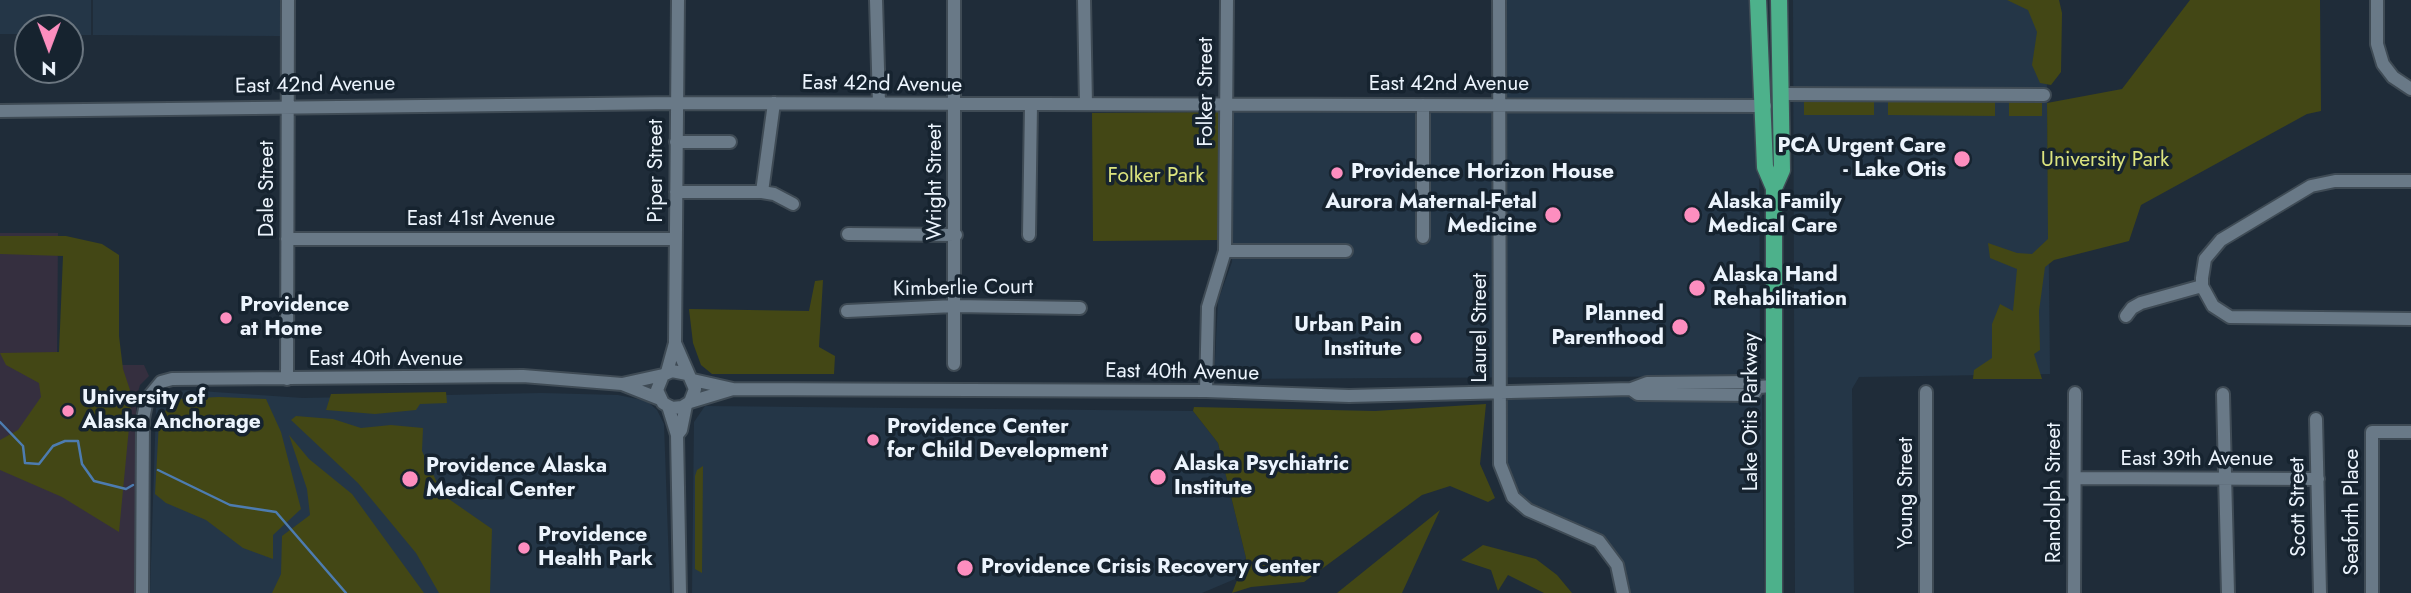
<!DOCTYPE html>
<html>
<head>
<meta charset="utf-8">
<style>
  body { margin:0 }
  #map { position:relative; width:2411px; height:593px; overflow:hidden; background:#1f2c39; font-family:Jost,sans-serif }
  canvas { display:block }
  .north { position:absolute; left:14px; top:14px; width:70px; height:70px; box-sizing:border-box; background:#16232f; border:2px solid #6c7781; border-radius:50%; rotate:180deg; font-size:19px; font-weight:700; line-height:28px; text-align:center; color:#ecf4fd }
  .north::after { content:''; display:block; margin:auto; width:24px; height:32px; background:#fd8ebf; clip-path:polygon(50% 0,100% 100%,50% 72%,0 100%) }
</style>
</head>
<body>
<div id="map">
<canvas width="2411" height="593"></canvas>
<div class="north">N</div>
</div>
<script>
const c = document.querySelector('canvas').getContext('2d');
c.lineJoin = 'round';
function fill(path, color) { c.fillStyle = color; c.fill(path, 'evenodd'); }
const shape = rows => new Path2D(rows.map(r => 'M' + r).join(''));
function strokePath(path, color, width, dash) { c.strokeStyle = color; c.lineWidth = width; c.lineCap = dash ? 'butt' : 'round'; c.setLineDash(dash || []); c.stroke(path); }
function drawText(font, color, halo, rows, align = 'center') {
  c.font = font + ' Jost,sans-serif'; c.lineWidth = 7; c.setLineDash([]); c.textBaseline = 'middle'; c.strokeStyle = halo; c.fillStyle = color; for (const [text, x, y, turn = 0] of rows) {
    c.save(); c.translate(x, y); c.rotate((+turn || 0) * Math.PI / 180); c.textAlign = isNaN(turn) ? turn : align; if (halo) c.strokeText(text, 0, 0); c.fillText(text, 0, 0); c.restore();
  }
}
fill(shape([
  [0,0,91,0,91,35,70,35,70,28,28,28,28,34,0,34],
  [93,0,280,0,281,36,93,35],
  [1504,0,1752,0,1757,100,1504,100],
  [1793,0,2046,0,2050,374,1859,377,1852,389,1854,593,1795,593],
  [1759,110,1760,376,1214,379,1218,301,1232,262,1233,112],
  [185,390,303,398,542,393,618,395,647,401,657,410,664,424,670,593,150,593,156,408,167,394],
  [1762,394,1764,593,1626,593,1609,548,1532,506,1513,484,1505,451,1507,397],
  [705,406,1193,411,1218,443,1246,558,1235,579,1202,593,692,593,694,422]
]), '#243647');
fill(shape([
  [0,233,58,233,57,365,144,365,149,376,140,385,136,399,136,593,0,593]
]), '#352f3f');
fill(shape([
  [2007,0,2059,0,2062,13,2061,72,2051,85,2040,83,2032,65,2037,32,2028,10],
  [2190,0,2320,0,2321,111,2307,114,2141,205,2129,241,2054,260,2045,267,2039,311,2040,350,2034,354,2042,379,1973,379,1974,370,1992,358,1992,324,2000,304,2013,311,2017,269,1990,258,1988,243,2017,253,2032,254,2048,239,2047,103,2122,89],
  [1888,100,1995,102,1995,116,1888,115],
  [2009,101,2042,101,2042,116,2009,116],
  [1804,102,1874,102,1874,115,1804,115],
  [1219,112,1221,240,1093,241,1092,113],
  [0,236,66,236,102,244,119,255,119,336,123,369,132,396,119,532,62,497,0,470,0,440,18,430,41,397,39,383,6,365,0,353,59,352,63,256,0,254],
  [823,280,819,347,835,356,834,374,712,374,701,365,693,343,689,309,809,311,815,281],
  [446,392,447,403,420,404,416,410,375,414,326,410,331,394],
  [219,397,266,399,281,432,301,509,273,535,273,559,243,548,206,520,166,503,155,494,159,422,167,408,175,399],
  [1486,404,1480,464,1495,498,1488,502,1450,486,1422,495,1304,582,1251,587,1232,593,1246,558,1218,443,1193,411,1194,407,1375,411],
  [296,416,333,419,361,428,391,425,423,428,422,451,443,495,492,529,490,593,439,593,416,553,358,483,291,420],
  [289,435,309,459,352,494,424,593,272,593,281,574,282,536,310,515,307,489],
  [703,466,702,573,695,569,695,476,697,470],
  [1440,510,1402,593,1337,593],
  [1483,545,1536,559,1557,575,1572,593,1544,593,1508,575,1498,591,1491,570,1461,560]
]), '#434715');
strokePath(shape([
  [0,422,23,446,25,463,39,464,53,446,65,441,78,441,82,464,94,481,126,489,133,485],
  [158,470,230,505,276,512,346,593]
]), '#4d7cb0', 2.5);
const minor = shape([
  [678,0,675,343,695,389,690,402,682,407,672,408,663,403,657,390,663,375,672,371,687,374],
  [876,0,879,103],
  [954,0,954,364],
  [1084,0,1086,104],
  [1499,0,1500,464,1513,497,1528,510,1599,541,1617,565,1623,593],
  [2377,0,2377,44,2383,64,2393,77,2411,89],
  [1781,94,2044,95],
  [0,111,677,103,1765,106],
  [676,142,730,142],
  [2411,181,2335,181,2311,186,2221,240,2205,259,2202,278,2202,286,2213,306,2230,317,2411,319],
  [676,192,762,192,774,194,793,204],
  [762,192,774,103],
  [848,234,956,235],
  [1029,235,1031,105],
  [1423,237,1423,105],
  [287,239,675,239],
  [1225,251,1346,251],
  [847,311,954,306,1080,308],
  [2126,316,2132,308,2141,303,2202,286],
  [667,372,675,343],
  [287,379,288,0],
  [693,380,733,389,1206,391,1349,396,1631,389,1647,383,1752,382,1758,387,1773,386],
  [622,384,663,375],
  [1631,389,1638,394,1753,395,1758,387],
  [1206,391,1208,307,1225,251,1227,0],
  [2223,394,2228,593],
  [690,402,733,389],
  [668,406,677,435,680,593],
  [2316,419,2320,593],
  [677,435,681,430,686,405],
  [2075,478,2318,479],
  [142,593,143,419,147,399,161,382,172,379,523,376,622,384,660,399],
  [1926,593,1926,392],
  [2074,593,2075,393],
  [2372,593,2372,432,2411,432]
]);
const major = shape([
  [1758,0,1765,167,1774,188],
  [1774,593,1774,188,1782,170,1779,0]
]);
strokePath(minor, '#3f4b55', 16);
strokePath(major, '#3f4b55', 19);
strokePath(minor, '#697987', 12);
strokePath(major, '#4db18b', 16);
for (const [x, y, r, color] of [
  [1962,159,9,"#fd8ebf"],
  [1337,173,7,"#fd8ebf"],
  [1553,215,9,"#fd8ebf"],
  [1692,215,9,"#fd8ebf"],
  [1697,288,9,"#fd8ebf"],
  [226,318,7,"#fd8ebf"],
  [1680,327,9,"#fd8ebf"],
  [1416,338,7,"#fd8ebf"],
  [68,411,7,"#fd8ebf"],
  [873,440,7,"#fd8ebf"],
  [1158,477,9,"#fd8ebf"],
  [410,479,9,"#fd8ebf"],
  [524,548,7,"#fd8ebf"],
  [965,568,9,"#fd8ebf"]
]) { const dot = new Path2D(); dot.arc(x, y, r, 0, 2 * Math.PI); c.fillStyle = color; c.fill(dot); strokePath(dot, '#16232f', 2.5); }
drawText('21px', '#ecf4fd', '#16232f', [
  ["East 42nd Avenue",882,85,1],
  ["East 42nd Avenue",1449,85],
  ["East 42nd Avenue",315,86,-1],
  ["Folker Street",1207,92,-90],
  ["Piper Street",657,171,-90],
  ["Wright Street",936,182,-90],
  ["Dale Street",268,189,-90],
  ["East 41st Avenue",481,220],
  ["Kimberlie Court",963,289,-1],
  ["Laurel Street",1481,328,-90],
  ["East 40th Avenue",386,360],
  ["East 40th Avenue",1182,373,1],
  ["Lake Otis Parkway",1752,412,-90],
  ["East 39th Avenue",2197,460],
  ["Young Street",1907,493,-90],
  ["Randolph Street",2055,493,-90],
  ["Scott Street",2299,507,-91],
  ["Seaforth Place",2353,512,-90]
]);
drawText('bold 21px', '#ecf4fd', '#16232f', [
  ["PCA Urgent Care",1946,147,"right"],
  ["- Lake Otis",1946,171,"right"],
  ["Providence Horizon House",1351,173],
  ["Aurora Maternal-Fetal",1537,203,"right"],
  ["Medicine",1537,227,"right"],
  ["Alaska Family",1708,203],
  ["Medical Care",1708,227],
  ["Alaska Hand",1713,276],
  ["Rehabilitation",1713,300],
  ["Providence",240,306],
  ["at Home",240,330],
  ["Planned",1664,315,"right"],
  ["Parenthood",1664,339,"right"],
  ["Urban Pain",1402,326,"right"],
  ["Institute",1402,350,"right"],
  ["University of",82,399],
  ["Alaska Anchorage",82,423],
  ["Providence Center",887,428],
  ["for Child Development",887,452],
  ["Alaska Psychiatric",1174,465],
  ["Institute",1174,489],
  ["Providence Alaska",426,467],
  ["Medical Center",426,491],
  ["Providence",538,536],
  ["Health Park",538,560],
  ["Providence Crisis Recovery Center",981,568]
], 'left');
drawText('21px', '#dce47e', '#16232f', [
  ["University Park",2105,161],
  ["Folker Park",1156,177]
]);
</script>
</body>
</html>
